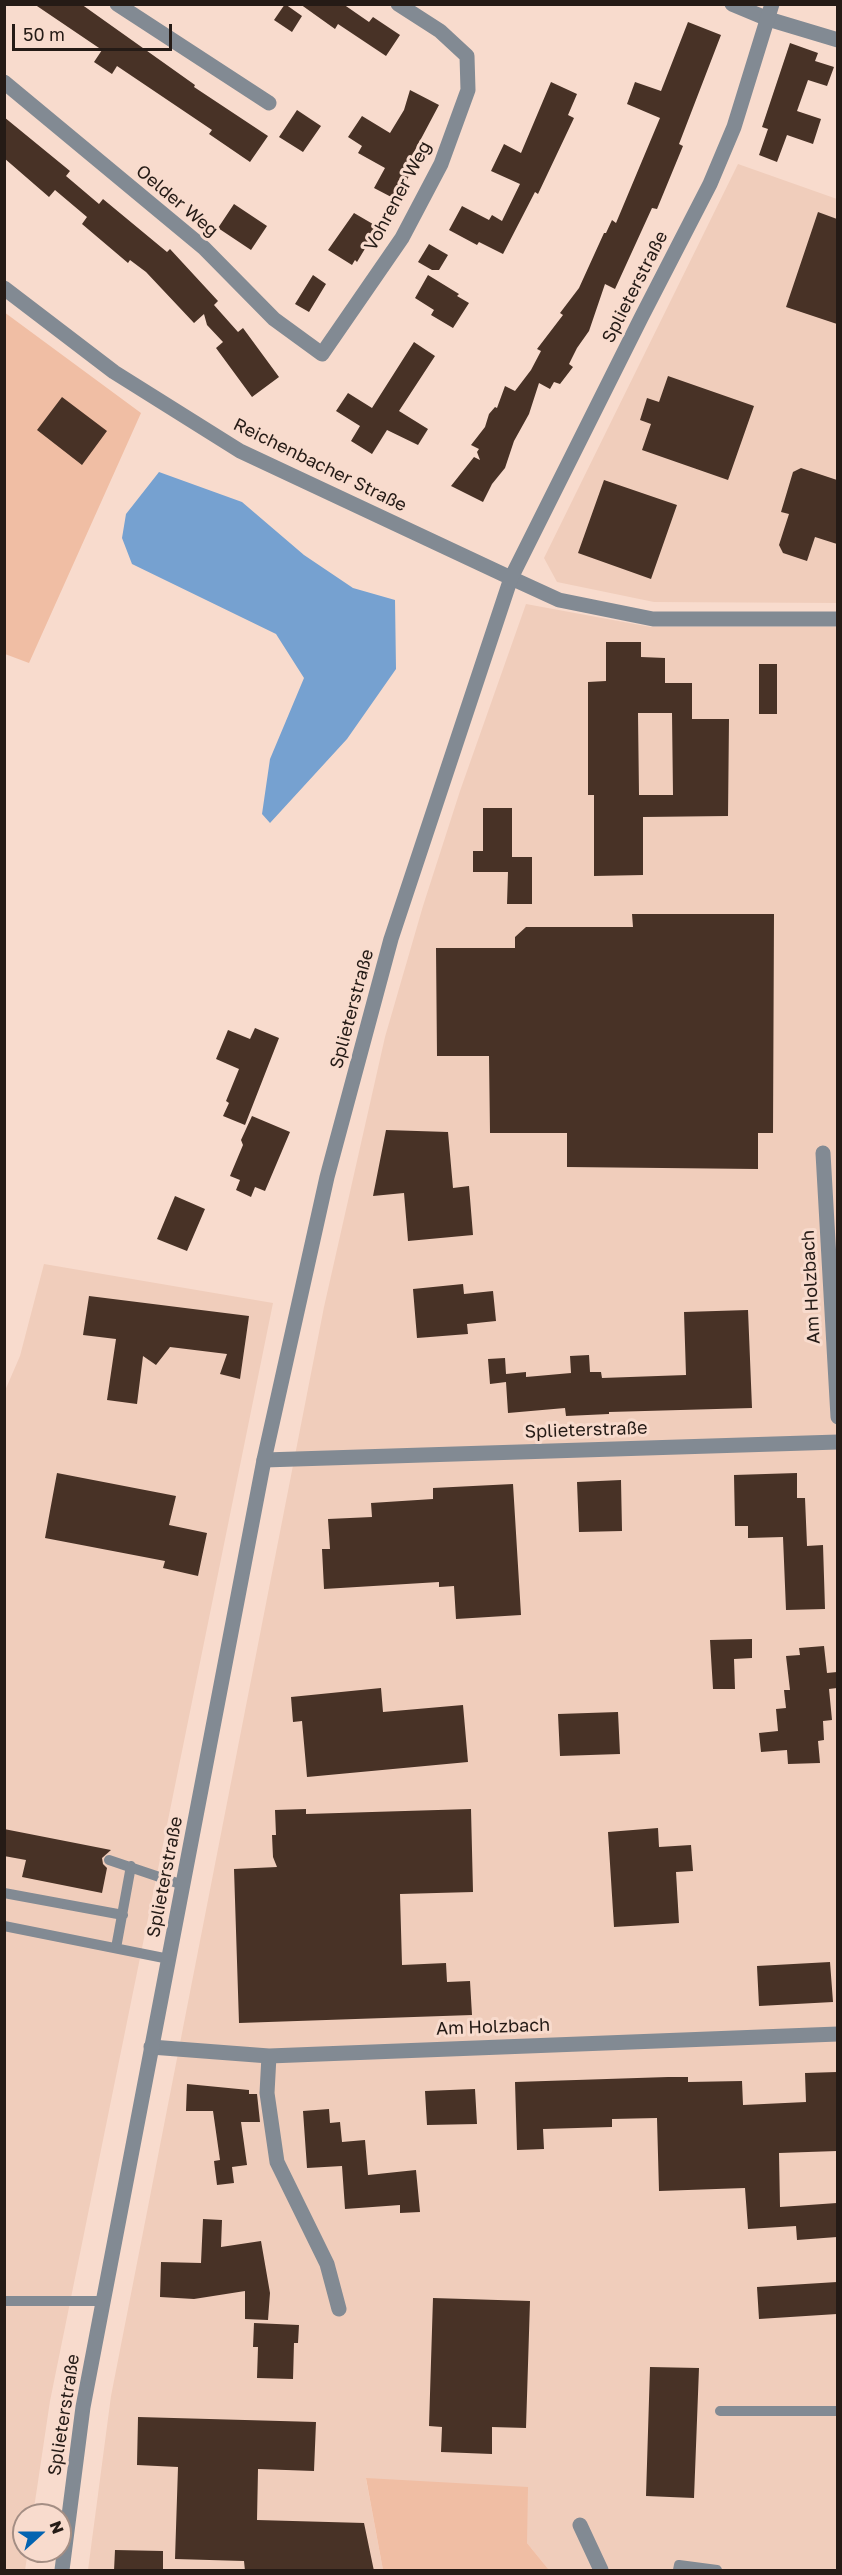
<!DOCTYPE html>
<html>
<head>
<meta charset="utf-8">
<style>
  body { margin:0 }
  #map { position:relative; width:842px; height:2575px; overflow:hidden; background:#f8dbcd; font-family:"Golos Text",sans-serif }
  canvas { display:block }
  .frame { position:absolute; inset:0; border:6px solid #251b16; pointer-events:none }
  .north { position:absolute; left:12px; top:2503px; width:60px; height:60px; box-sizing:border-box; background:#f8dbcd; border:2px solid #a48e84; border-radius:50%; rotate:69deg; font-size:16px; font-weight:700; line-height:24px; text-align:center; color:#251b16 }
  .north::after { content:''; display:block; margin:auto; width:21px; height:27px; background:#0464b1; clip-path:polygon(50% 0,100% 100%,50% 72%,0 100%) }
  .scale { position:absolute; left:12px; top:24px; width:160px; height:27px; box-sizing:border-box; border:3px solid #251b16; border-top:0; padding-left:8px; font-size:18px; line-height:21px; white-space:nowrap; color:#251b16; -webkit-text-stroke:4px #f8dbcd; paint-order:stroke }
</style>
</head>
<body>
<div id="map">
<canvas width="842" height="2575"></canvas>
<div class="frame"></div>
<div class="north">N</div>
<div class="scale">50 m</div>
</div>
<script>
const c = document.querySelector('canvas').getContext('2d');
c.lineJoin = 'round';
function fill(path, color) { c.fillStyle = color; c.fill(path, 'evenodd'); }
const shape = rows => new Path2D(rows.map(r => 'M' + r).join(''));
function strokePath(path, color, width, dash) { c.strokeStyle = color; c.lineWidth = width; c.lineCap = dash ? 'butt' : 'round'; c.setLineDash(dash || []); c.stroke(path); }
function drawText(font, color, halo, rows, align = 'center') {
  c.font = font + ' "Golos Text",sans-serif'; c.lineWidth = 6; c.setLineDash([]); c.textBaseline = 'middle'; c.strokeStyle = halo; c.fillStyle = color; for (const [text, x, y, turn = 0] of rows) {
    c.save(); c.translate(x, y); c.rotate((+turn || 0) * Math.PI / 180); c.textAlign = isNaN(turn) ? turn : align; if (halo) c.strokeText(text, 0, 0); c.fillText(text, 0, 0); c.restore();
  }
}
fill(shape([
  [738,164,837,199,837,603,654,602,557,582,544,558],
  [526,604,651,627,837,627,837,2570,549,2570,527,2543,366,2479,383,2570,88,2570,111,2396,324,1307,385,1037,423,906,460,791],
  [44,1264,273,1303,50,2401,33,2515,24,2515,24,2551,28,2551,25,2570,5,2570,4,1393,20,1356]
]), '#f0cdbb');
fill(shape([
  [4,312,141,413,29,663,5,654],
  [366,2478,528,2487,527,2543,549,2570,383,2570]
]), '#f0bea4');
fill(shape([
  [159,472,242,502,304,555,353,588,395,600,396,669,347,739,270,823,262,814,270,759,304,678,276,634,132,564,122,538,126,514]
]), '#76a1d0');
fill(shape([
  [34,4,81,4,195,85,194,87,268,136,250,162,209,134,212,130,117,66,112,74,94,62,102,50],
  [285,4,302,16,292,32,274,20],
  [300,4,343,4,369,22,373,17,400,35,386,56,338,24,335,29],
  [688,22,721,35,679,144,683,146,657,209,652,208,615,289,605,284,589,331,577,348,569,364,573,367,560,384,554,382,550,389,539,383,529,414,514,441,505,468,492,484,483,502,451,486,474,457,480,460,477,452,479,449,471,445,485,427,489,414,495,407,497,408,505,386,515,391,531,370,541,351,537,349,563,315,560,313,579,288,604,233,606,233,612,220,616,223,660,118,627,104,635,82,661,91],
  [790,43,818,53,815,61,834,67,827,86,808,80,797,111,821,119,813,144,787,135,777,162,759,155,768,129,762,127],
  [551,82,577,94,568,115,574,118,538,194,535,192,503,254,479,242,477,245,449,230,462,206,489,220,492,215,502,221,520,184,491,171,504,144,521,153],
  [410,90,439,105,406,167,412,170,397,200,374,188,385,168,358,153,362,146,348,137,362,116,390,133,404,110],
  [297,110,321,126,303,152,279,137],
  [4,117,70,171,66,176,99,204,103,199,167,252,170,249,218,301,214,305,238,332,243,328,279,377,252,397,216,348,223,342,207,325,204,314,194,323,146,272,130,260,128,263,82,224,87,217,55,190,49,197,4,158],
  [234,204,267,226,251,250,218,228],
  [818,212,837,219,837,324,786,307],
  [354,213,378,227,357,262,355,260,352,265,328,250],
  [429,244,448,255,439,270,432,270,418,262],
  [313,275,326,284,309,312,295,304],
  [428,275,459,294,457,296,469,303,453,328,431,315,434,310,415,298],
  [414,342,435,356,399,411,428,429,418,445,387,430,372,454,351,441,360,426,336,411,348,393,372,408],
  [668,376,754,406,728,480,642,450,651,424,640,420,647,398,659,402],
  [62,397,107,431,82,465,37,430],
  [801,468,837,480,837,544,815,537,807,561,783,553,779,545,789,514,781,512,793,472],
  [604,480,677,505,651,579,578,553],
  [606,642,641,642,641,657,665,658,665,683,692,683,692,719,729,719,728,816,643,817,643,875,594,876,594,795,588,795,588,682,606,681],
  [638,713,672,713,673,795,639,795],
  [759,664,777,664,777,714,759,714],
  [483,808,512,808,512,857,532,857,532,904,507,904,508,872,473,872,473,851,483,851],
  [632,914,774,914,773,1133,758,1133,758,1169,567,1167,567,1133,490,1133,489,1056,437,1056,436,948,515,948,515,937,526,927,633,927],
  [255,1028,279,1038,245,1125,223,1116,229,1103,226,1101,239,1069,216,1059,228,1030,250,1039],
  [252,1116,290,1132,265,1191,255,1187,251,1197,236,1190,240,1180,230,1176,243,1145,241,1140],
  [386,1130,448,1132,453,1188,469,1186,473,1235,408,1241,404,1193,373,1196],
  [175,1196,205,1209,187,1251,157,1239],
  [463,1284,464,1294,493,1291,496,1321,467,1324,468,1334,417,1338,413,1289],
  [89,1296,249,1316,240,1379,220,1374,227,1354,170,1347,156,1365,143,1356,137,1404,107,1400,116,1339,83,1335],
  [748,1310,752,1408,609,1412,609,1414,566,1416,565,1408,508,1413,506,1382,490,1384,488,1359,505,1358,506,1374,526,1372,526,1377,571,1373,570,1356,589,1355,590,1372,601,1372,602,1378,686,1375,684,1312],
  [57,1473,176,1496,169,1525,207,1533,198,1576,163,1568,165,1561,45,1538],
  [797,1473,797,1498,805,1498,807,1546,823,1545,825,1609,786,1610,783,1537,748,1538,748,1526,735,1526,734,1475],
  [621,1480,622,1531,579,1532,577,1482],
  [513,1484,521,1615,456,1619,454,1586,439,1587,439,1582,324,1589,322,1549,330,1549,328,1519,372,1517,371,1503,433,1499,433,1488],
  [752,1639,752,1658,734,1659,735,1689,713,1689,710,1640],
  [824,1646,827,1673,837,1672,837,1688,829,1689,832,1720,823,1721,824,1740,818,1741,820,1763,788,1764,787,1750,761,1752,759,1733,778,1731,776,1709,786,1708,784,1690,790,1690,786,1656,800,1655,799,1648],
  [381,1688,383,1712,463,1705,468,1762,307,1777,302,1721,293,1722,291,1697],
  [618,1712,620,1754,560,1756,558,1714],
  [306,1809,306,1814,471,1809,473,1892,400,1894,402,1965,446,1963,447,1982,470,1981,472,2015,239,2023,234,1869,277,1867,273,1857,272,1835,276,1835,275,1810],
  [658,1828,659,1847,691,1845,693,1871,676,1872,679,1923,614,1927,608,1832],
  [4,1829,111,1850,102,1858,103,1864,107,1868,102,1893,22,1877,26,1860,4,1856],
  [830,1962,833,2002,759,2006,757,1966],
  [837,2072,837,2151,779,2153,780,2207,837,2203,837,2237,797,2240,796,2226,748,2229,745,2188,659,2191,657,2118,612,2119,612,2127,543,2129,544,2149,517,2150,515,2082,668,2077,688,2077,688,2082,742,2081,743,2105,806,2102,805,2073],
  [187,2084,249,2090,249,2094,257,2094,260,2122,241,2122,247,2165,232,2167,234,2183,217,2185,214,2161,220,2160,213,2111,186,2111],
  [475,2089,477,2124,427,2125,425,2091],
  [329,2109,330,2123,340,2122,342,2142,365,2140,368,2175,416,2170,420,2212,400,2213,400,2205,345,2209,342,2166,307,2168,303,2111],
  [203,2219,222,2220,221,2247,261,2241,270,2293,268,2320,245,2319,245,2291,194,2299,160,2297,161,2262,201,2263],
  [837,2282,837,2314,759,2319,757,2287],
  [433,2298,530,2301,526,2428,492,2427,492,2454,441,2452,442,2427,429,2426],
  [254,2323,299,2325,298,2343,294,2343,293,2379,257,2378,258,2347,253,2347],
  [650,2367,699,2368,694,2498,646,2496],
  [138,2417,316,2422,314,2471,258,2469,257,2520,364,2523,374,2571,245,2571,244,2561,175,2559,178,2467,137,2465],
  [115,2550,163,2551,163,2571,114,2571]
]), '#483226');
strokePath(shape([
  [109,1860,183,1885],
  [4,1893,123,1915],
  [4,1926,169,1959],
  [116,1948,131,1866],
  [4,2301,103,2301],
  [720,2411,838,2411],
  [678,2570,679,2565,717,2570]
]), '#828a93', 10);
strokePath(shape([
  [117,4,269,103],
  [732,4,768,19,838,40],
  [4,82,204,248,274,319,322,354,402,238,441,164,468,90,467,56,440,31,398,4],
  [511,578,559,600,653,619,838,619],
  [823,1153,838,1417],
  [264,1460,838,1442],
  [151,2047,269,2056,838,2034],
  [269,2056,267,2093,277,2162,327,2264,339,2309],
  [580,2525,601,2570]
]), '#828a93', 15);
strokePath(shape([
  [4,288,114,372,240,451,511,578],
  [62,2570,83,2407,264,1460,327,1177,391,939,511,578,641,318,710,184,734,127,772,4]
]), '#828a93', 15);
drawText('18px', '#251b16', '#f8dbcd', [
  ["Vohrener Weg",398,196,-62],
  ["Oelder Weg",177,201,40],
  ["Splieterstraße",635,287,-63],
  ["Reichenbacher Straße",320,465,26],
  ["Splieterstraße",352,1009,-75],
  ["Am Holzbach",811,1287,-93],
  ["Splieterstraße",586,1430,-2],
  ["Splieterstraße",165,1877,-79],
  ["Am Holzbach",493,2027,-2],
  ["Splieterstraße",64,2415,-81]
]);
</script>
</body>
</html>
